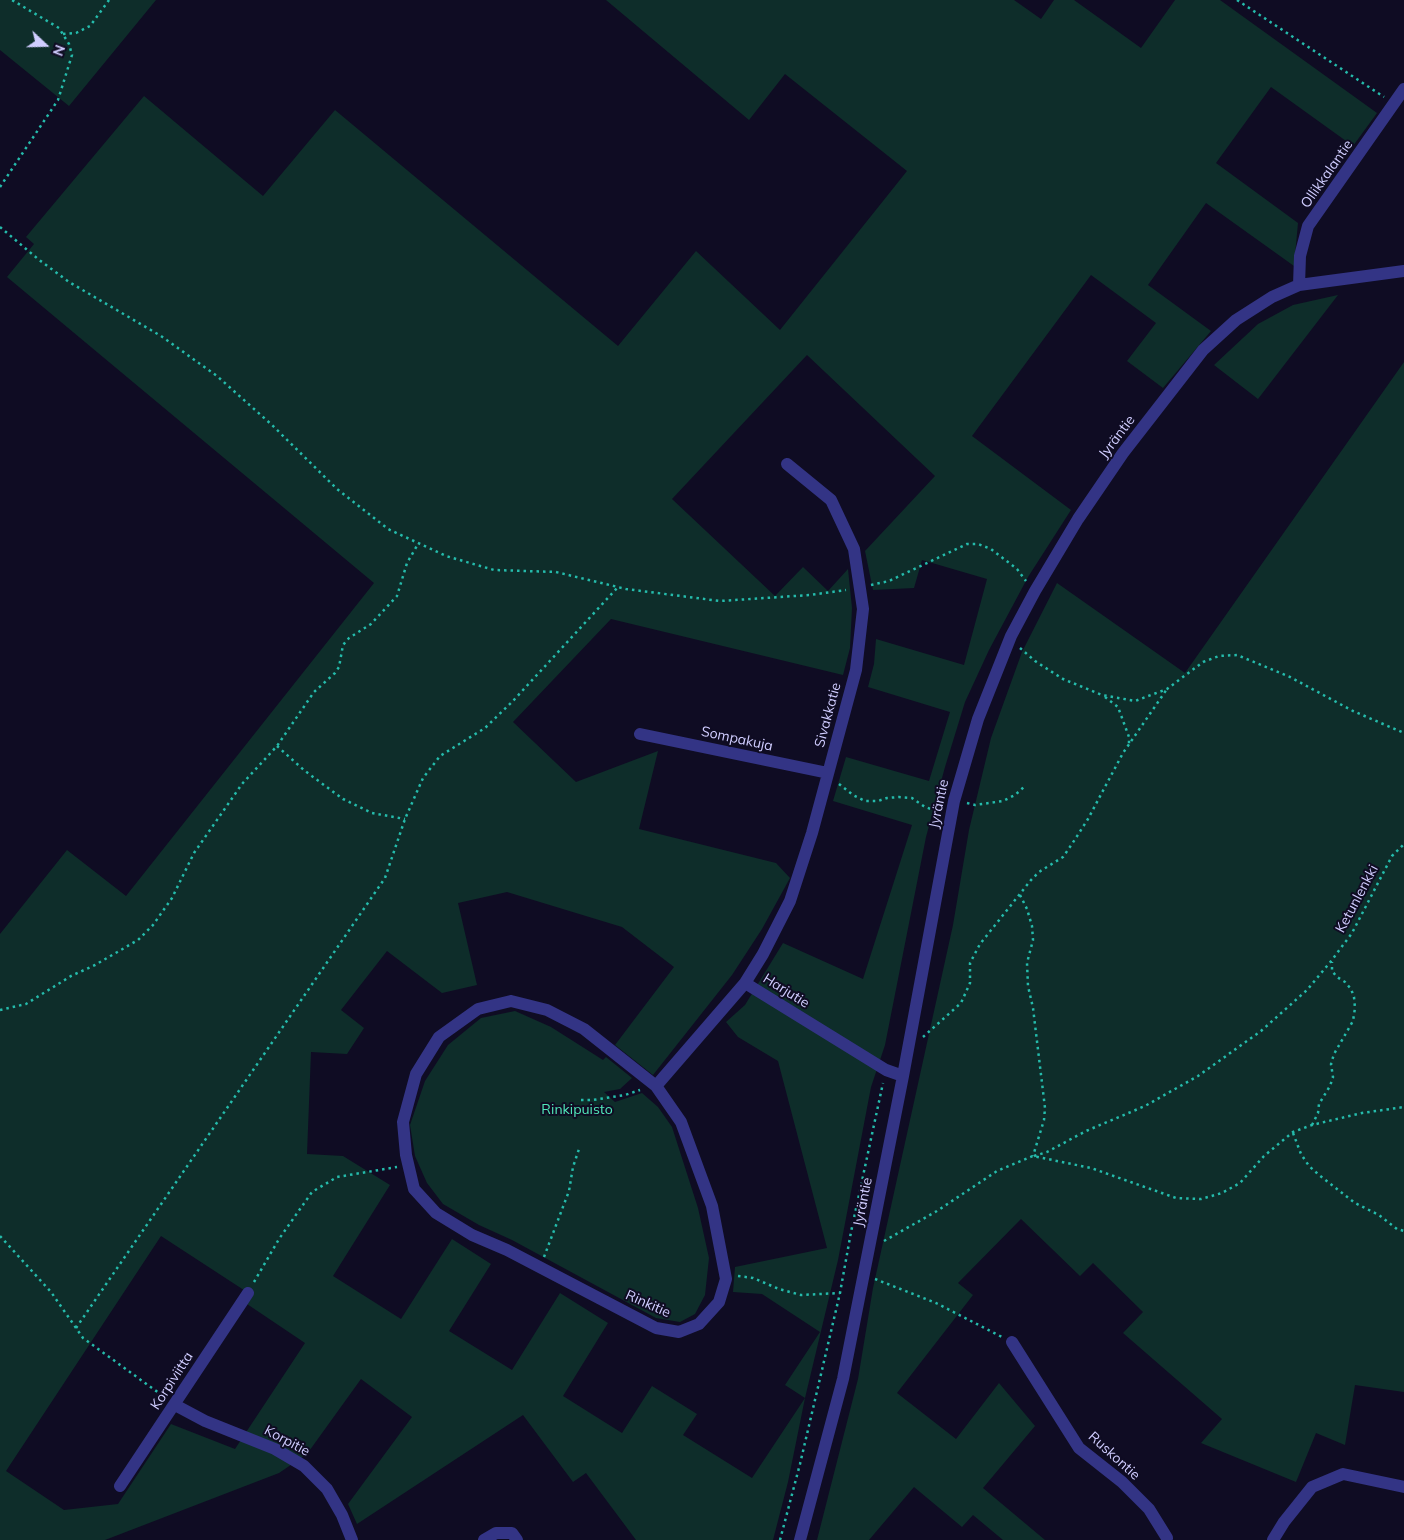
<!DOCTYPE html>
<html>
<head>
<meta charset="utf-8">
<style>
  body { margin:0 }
  #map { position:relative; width:1404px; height:1540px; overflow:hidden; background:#0f0c23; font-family:Mulish,sans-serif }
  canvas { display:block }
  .north { position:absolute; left:20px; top:20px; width:50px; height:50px; -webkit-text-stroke:4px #0f0c23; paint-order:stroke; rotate:111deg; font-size:14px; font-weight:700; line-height:20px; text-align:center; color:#d0cdff }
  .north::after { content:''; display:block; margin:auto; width:18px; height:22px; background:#d0cdff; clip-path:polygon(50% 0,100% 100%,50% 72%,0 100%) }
</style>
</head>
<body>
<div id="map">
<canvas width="1404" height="1540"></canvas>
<div class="north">N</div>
</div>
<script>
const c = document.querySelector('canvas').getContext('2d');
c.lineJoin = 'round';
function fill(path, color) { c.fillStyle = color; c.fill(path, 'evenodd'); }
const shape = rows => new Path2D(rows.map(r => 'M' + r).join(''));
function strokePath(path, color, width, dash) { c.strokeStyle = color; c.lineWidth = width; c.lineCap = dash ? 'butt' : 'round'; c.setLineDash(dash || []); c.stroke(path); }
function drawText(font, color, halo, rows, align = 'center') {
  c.font = font + ' Mulish,sans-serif'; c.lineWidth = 4; c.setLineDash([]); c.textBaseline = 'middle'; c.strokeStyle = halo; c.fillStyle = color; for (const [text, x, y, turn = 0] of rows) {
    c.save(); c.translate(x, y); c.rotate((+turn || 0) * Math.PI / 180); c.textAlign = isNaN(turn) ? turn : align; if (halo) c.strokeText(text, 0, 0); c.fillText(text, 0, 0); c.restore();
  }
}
fill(shape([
  [0,0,156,0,69,106,0,50],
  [606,0,1014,0,1041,19,1054,0,1074,0,1141,48,1175,0,1220,0,1377,113,1353,146,1271,87,1216,163,1298,223,1294,266,1206,203,1148,285,1211,331,1163,388,1127,361,1156,323,1091,275,972,436,1071,510,1028,577,989,650,965,702,945,767,926,837,885,1045,871,1087,838,1260,805,1398,788,1482,773,1540,636,1540,586,1473,573,1482,523,1415,357,1524,348,1504,412,1417,361,1379,307,1454,279,1473,105,1540,0,1540,0,934,67,850,126,896,374,583,7,277,34,244,26,237,144,96,263,196,335,110,618,346,696,251,780,330,907,171,785,74,749,120],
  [807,355,935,476,865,551,873,590,914,588,922,560,987,579,964,665,876,639,874,664,868,687,950,712,929,781,846,757,833,801,912,825,863,979,783,943,745,1005,726,1022,738,1037,778,1061,827,1248,735,1267,733,1292,762,1294,820,1332,785,1385,805,1398,752,1478,683,1435,697,1414,652,1386,622,1433,563,1396,608,1323,560,1293,512,1370,449,1331,491,1264,452,1239,401,1319,333,1276,390,1185,343,1156,307,1154,311,1052,347,1054,364,1028,341,1010,387,951,442,993,477,985,458,903,507,892,622,927,674,967,615,1045,653,1075,732,975,762,929,790,878,776,863,639,829,658,751,576,782,513,722,611,619,843,675,850,648,852,608,848,569,828,591,803,567,775,596,672,499],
  [161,1236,253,1296,247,1304,305,1343,235,1449,171,1424,118,1504,64,1510,6,1471],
  [1338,295,1258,399,1214,365,1258,324,1293,305],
  [1404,362,1404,1392,1355,1385,1345,1445,1316,1433,1296,1482,1201,1443,1222,1419,1123,1333,1143,1312,1093,1263,1080,1276,1021,1219,958,1283,973,1295,897,1393,956,1439,999,1383,1035,1426,983,1488,1045,1540,1003,1540,973,1515,962,1527,914,1487,869,1540,817,1540,858,1379,873,1288,953,925,969,830,991,738,1022,652,1057,583,1185,673],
  [515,1011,551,1027,603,1060,606,1057,632,1078,620,1089,604,1092,615,1102,642,1093,658,1107,672,1127,698,1208,709,1258,705,1295,695,1314,680,1322,656,1318,512,1240,479,1225,443,1204,427,1183,415,1156,410,1125,425,1081,448,1045,481,1018]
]), '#0e2d2a');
strokePath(shape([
  [1237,0,1384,97],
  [63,34,76,33,90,26,109,0],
  [0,187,58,100,72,55,69,44,59,28,12,0],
  [0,227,38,259,69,282,161,336,217,376,272,425,337,489,388,529,446,556,494,570,556,572,626,589,720,601,810,595,846,590],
  [871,585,889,581,967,544,978,544,991,549,1017,569,1026,581],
  [1020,648,1035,661,1063,679,1102,695,1135,701,1167,689,1203,662,1219,656,1237,655,1290,677,1353,711,1404,733],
  [1105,697,1118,707,1129,737,1129,746],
  [277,746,305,771,343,799,372,813,405,819],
  [839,784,853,795,865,801,878,801,887,798,899,797,912,798,925,807,940,812],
  [967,803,975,805,1003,801,1015,795,1025,786],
  [1020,895,1027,909,1032,926,1033,940,1027,963,1028,986,1033,1008,1045,1108,1044,1120,1033,1156],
  [0,1010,26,1004,71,976,95,965,138,940,153,925,172,898,194,853,242,784,277,746,314,692,335,673,339,667,343,645,349,638,371,624,397,596,407,563,418,544],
  [923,1037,961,1003,970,983,970,963,980,944,1031,880,1039,872,1063,857,1072,844,1088,819,1123,753,1167,689],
  [581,1100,593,1100,625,1095,640,1090],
  [1312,1125,1318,1113,1319,1104,1330,1086,1333,1077,1331,1064,1334,1054,1353,1021,1355,1008,1354,997,1351,989,1345,982,1337,977,1332,971,1332,962],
  [1293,1133,1301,1154,1309,1166,1319,1175,1355,1203,1379,1215,1397,1229,1404,1231],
  [1034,1156,1047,1152,1086,1131,1145,1106,1198,1076,1261,1031,1307,990,1332,960,1352,933,1392,856,1404,844],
  [0,1236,51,1292,83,1338,163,1396],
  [884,1241,937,1211,997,1171,1033,1156,1091,1168,1176,1198,1201,1199,1222,1193,1240,1183,1264,1156,1293,1132,1312,1125,1362,1113,1404,1107],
  [544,1257,569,1191,573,1167,579,1149],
  [738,1276,753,1278,779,1289,801,1295,840,1293],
  [875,1279,936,1303,1002,1337],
  [254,1282,279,1239,312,1192,337,1177,397,1167],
  [76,1328,385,878,405,819,423,778,440,756,485,728,512,702,618,587],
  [780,1540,800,1464,840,1293,851,1232,883,1083]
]), '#25bbab', 2.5, [2.5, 4]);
strokePath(shape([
  [1299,285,1300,256,1308,226,1404,89],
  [640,734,828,773],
  [745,983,886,1070,903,1076],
  [511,1001,547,1010,584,1029,656,1086,681,1122,712,1206,726,1279,719,1302,699,1324,679,1332,656,1328,507,1250,472,1235,436,1213,414,1189,406,1155,403,1122,416,1074,439,1037,478,1009,511,1001],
  [656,1086,745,983,763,954,790,901,812,833,856,670,863,609,854,549,831,500,787,464],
  [1012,1342,1079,1448,1122,1482,1149,1509,1167,1538],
  [175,1405,205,1421,275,1449,304,1466,327,1489,342,1515,352,1540],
  [120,1486,248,1293],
  [484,1540,496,1533,512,1533,517,1540],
  [800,1540,843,1379,903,1076,954,801,978,719,1011,636,1035,591,1078,519,1123,453,1203,350,1236,320,1272,297,1299,285,1404,271],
  [1273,1540,1284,1522,1312,1487,1343,1474,1404,1487]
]), '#333485', 12);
drawText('14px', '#d0cdff', '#0f0c23', [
  ["Ollikkalantie",1327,174,-55],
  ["Jyräntie",1117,437,-53],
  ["Sivakkatie",828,715,-75],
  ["Sompakuja",737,739,12],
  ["Jyräntie",939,804,-78],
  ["Ketunlenkki",1357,899,-62],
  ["Harjutie",786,991,32],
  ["Jyräntie",863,1202,-79],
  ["Rinkitie",648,1304,24],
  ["Korpiviitta",172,1381,-57],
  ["Korpitie",287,1441,28],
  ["Ruskontie",1114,1456,42]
]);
drawText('14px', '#51e8ba', '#0f0c23', [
  ["Rinkipuisto",577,1110]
]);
</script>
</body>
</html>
